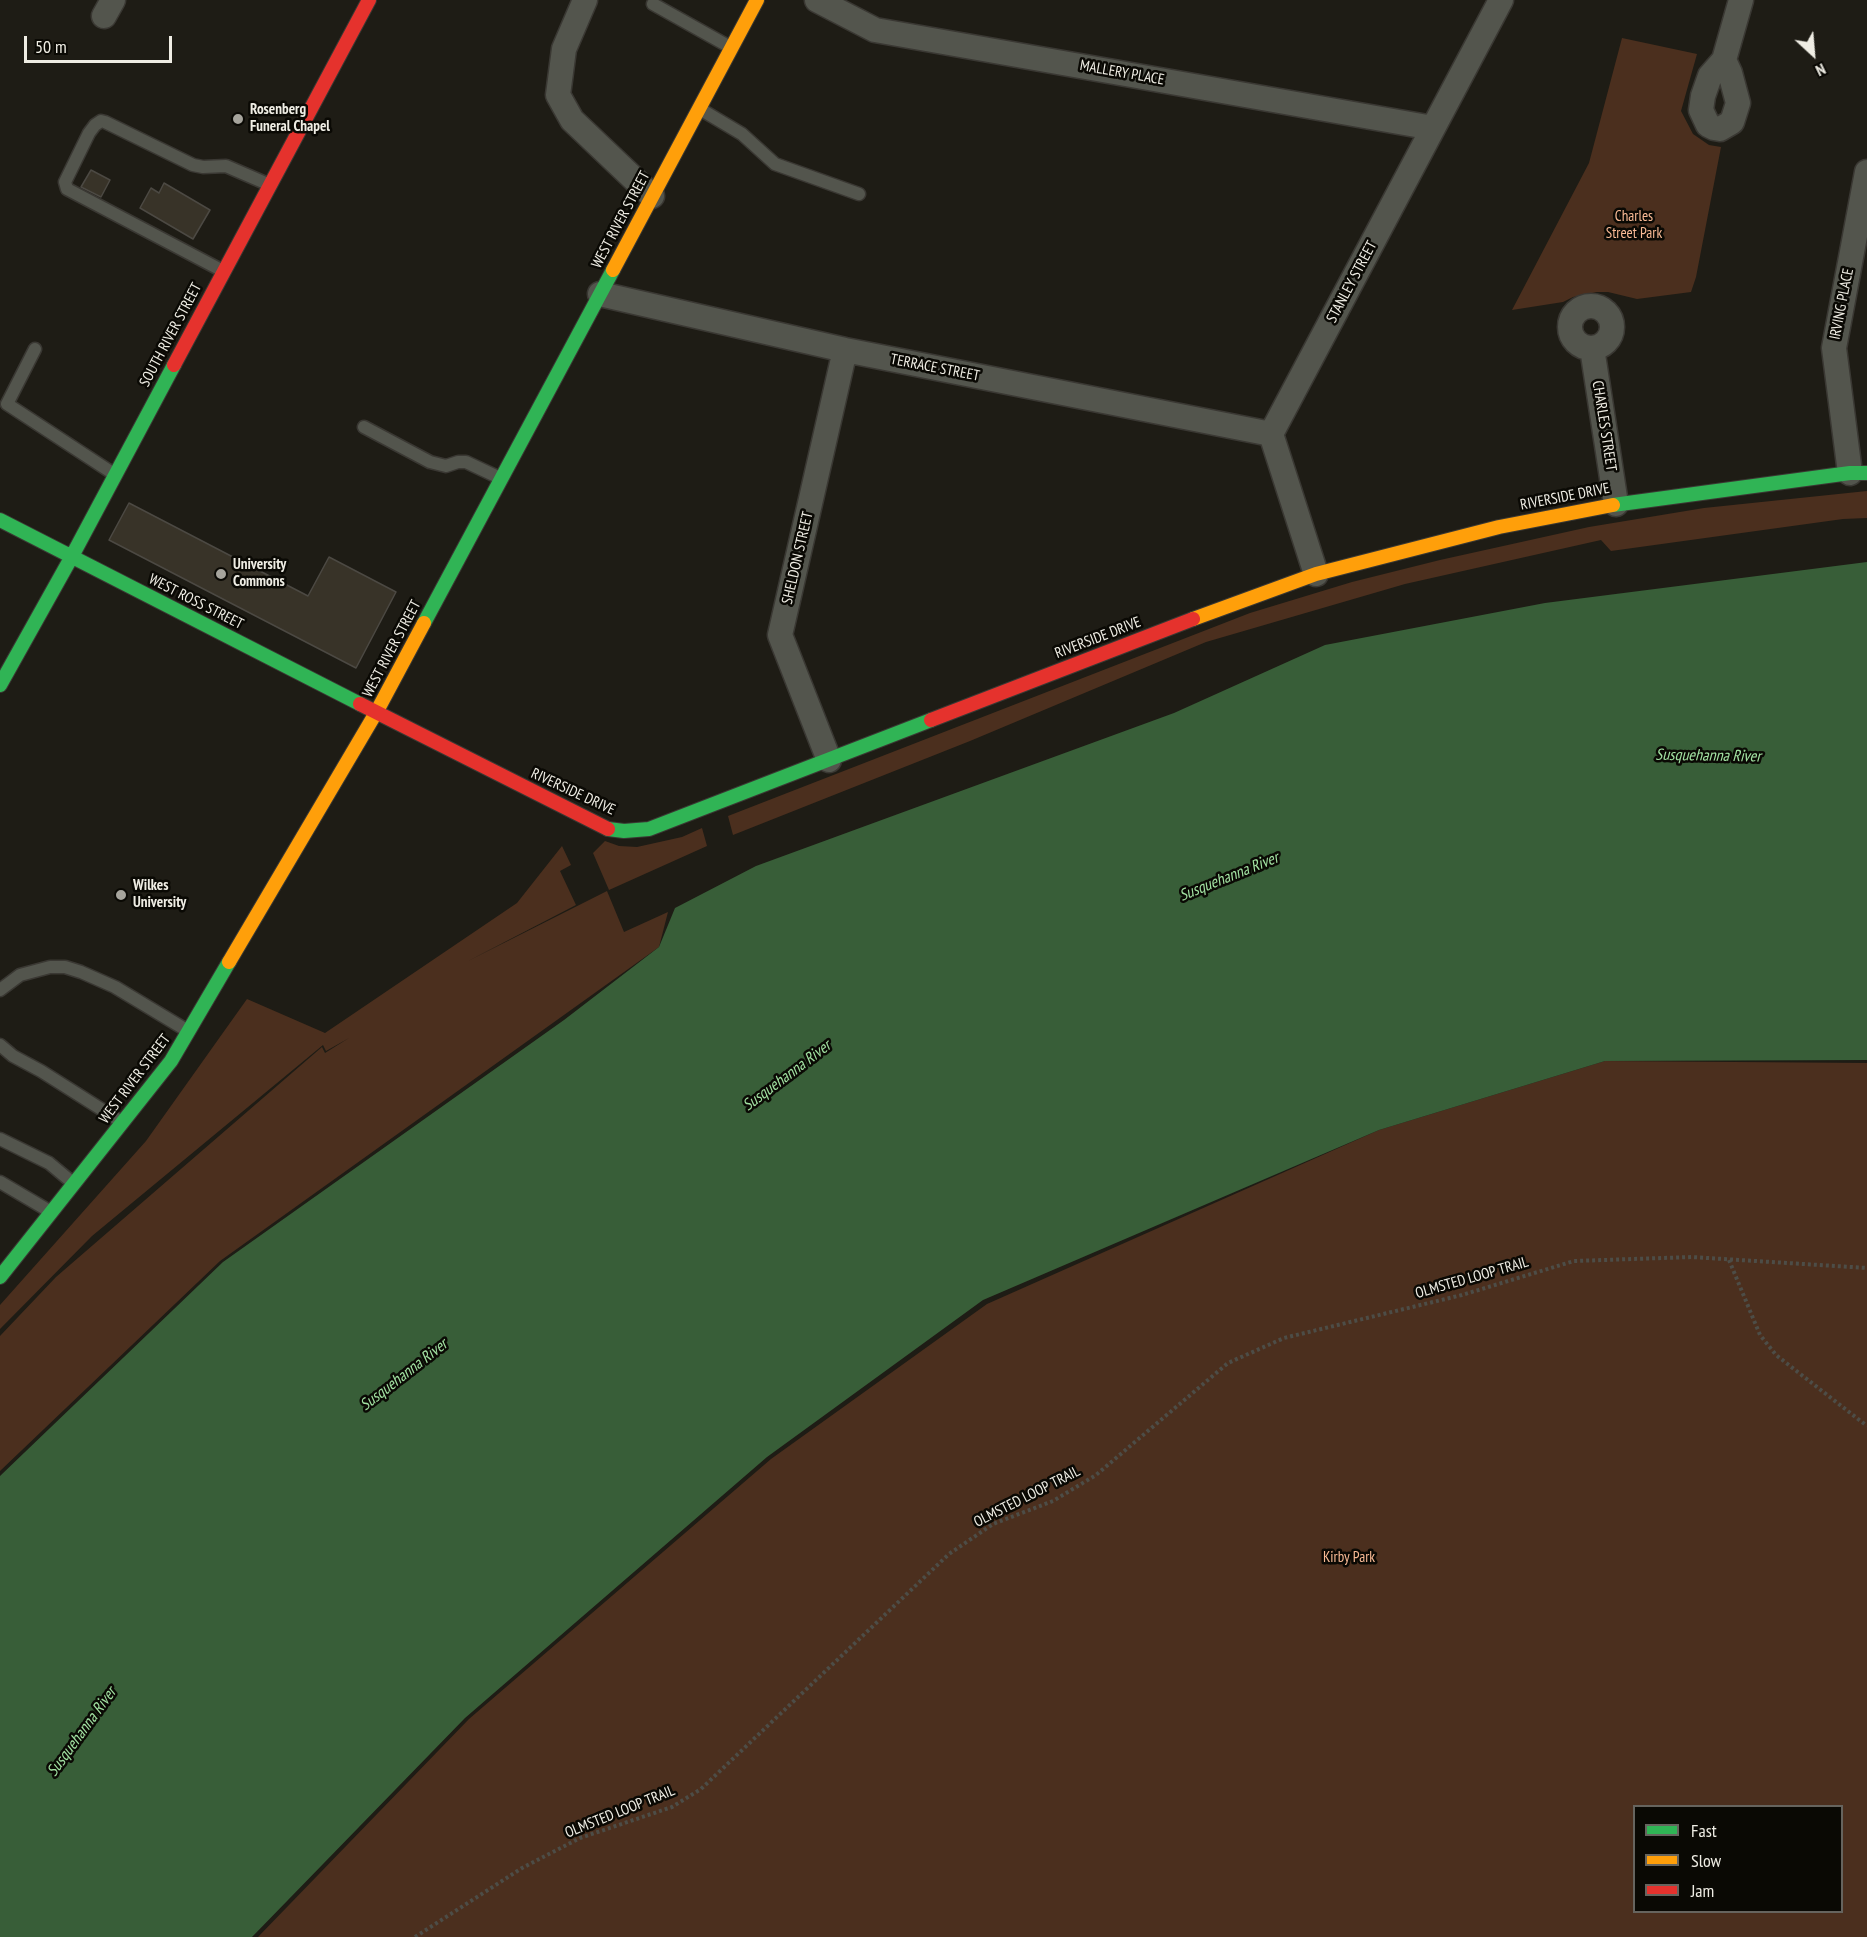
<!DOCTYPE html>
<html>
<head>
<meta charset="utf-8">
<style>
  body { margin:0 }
  #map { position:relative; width:1867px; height:1937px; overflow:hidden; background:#1e1c15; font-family:"PT Sans Narrow",sans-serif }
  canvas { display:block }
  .legend { position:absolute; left:1633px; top:1805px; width:210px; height:108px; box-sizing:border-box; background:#0a0904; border:2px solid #66645e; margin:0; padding:8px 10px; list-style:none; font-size:18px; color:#efede4 }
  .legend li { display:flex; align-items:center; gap:12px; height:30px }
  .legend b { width:30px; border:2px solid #66645e }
  .north { position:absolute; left:1783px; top:24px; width:60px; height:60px; -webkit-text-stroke:4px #0a0904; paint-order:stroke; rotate:154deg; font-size:16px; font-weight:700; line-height:24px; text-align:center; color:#efede4 }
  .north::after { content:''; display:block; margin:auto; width:21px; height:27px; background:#efede4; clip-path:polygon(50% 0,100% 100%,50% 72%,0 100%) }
  .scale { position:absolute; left:24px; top:36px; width:148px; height:27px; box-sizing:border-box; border:3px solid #efede4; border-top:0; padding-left:8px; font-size:18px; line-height:21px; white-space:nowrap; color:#efede4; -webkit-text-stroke:4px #0a0904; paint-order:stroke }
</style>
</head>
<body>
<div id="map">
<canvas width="1867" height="1937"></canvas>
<ul class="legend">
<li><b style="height:8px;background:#30b455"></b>Fast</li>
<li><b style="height:8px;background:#ff9f0a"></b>Slow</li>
<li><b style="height:8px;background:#e5322d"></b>Jam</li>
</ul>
<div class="north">N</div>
<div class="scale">50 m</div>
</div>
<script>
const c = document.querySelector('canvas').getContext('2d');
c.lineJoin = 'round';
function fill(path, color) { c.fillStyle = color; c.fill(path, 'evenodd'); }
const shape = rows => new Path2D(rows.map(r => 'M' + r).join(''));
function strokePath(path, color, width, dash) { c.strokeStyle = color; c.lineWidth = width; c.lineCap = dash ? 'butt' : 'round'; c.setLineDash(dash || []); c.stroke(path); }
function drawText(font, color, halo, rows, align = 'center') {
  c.font = font + ' "PT Sans Narrow",sans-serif'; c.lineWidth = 5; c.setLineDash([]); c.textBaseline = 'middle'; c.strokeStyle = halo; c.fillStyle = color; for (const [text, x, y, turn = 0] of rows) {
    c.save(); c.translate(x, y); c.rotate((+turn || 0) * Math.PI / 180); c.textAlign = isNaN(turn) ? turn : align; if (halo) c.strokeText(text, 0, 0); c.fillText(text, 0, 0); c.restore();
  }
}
fill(shape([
  [1622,38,1697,54,1681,111,1693,134,1709,145,1721,147,1696,277,1691,292,1637,299,1608,292,1597,292,1573,297,1563,302,1512,310,1589,163],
  [1867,491,1867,518,1843,519,1611,551,1601,540,1405,584,1206,642,970,741,733,835,728,816,1250,613,1352,582,1440,560,1589,527,1704,508],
  [702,828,707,846,609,890,593,853,605,841,619,846,637,847,682,837],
  [562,846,571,865,560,871,576,905,468,961,607,891,624,932,668,912,659,947,220,1261,0,1471,0,1336,56,1277,322,1047,325,1053,349,1038,326,1051,323,1045,92,1236,0,1329,0,1305,146,1141,247,999,325,1033,517,903],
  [1605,1061,1867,1063,1867,1937,258,1937,469,1719,771,1459,987,1304,1379,1130],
  [1634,1806,1842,1806,1842,1912,1634,1912]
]), '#4b2f1e');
fill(shape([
  [1867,562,1867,1060,1605,1061,1379,1130,983,1300,767,1457,465,1718,252,1937,0,1937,0,1476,223,1262,564,1020,659,947,675,908,756,866,1174,713,1325,645,1545,603]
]), '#385e38');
const building = shape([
  [91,170,110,180,101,197,81,187,91,170],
  [164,183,210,210,193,239,140,208,151,188,159,193,164,183],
  [129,503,308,596,329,557,396,592,356,668,109,540,129,503]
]);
fill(building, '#383328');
strokePath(building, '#4c4943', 1.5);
const lane = shape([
  [653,4,730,47],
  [700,109,742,134,775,164,859,194],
  [223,271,67,189,65,182,89,133,95,125,101,121,105,122,193,165,203,167,226,166,270,185],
  [35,349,7,404,114,474],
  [364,427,430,462,446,466,458,462,466,462,500,478],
  [0,990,20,975,50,967,65,967,81,972,115,987,188,1031],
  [0,1045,13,1056,41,1071,120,1121],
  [0,1139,49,1163,73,1183],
  [0,1182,51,1212]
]);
const street = shape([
  [585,0,564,49,558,95,572,120,652,196],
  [817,0,875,30,1433,128],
  [104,16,113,0],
  [1724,60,1730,73,1738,103,1732,122,1720,129,1714,128,1708,125,1701,110,1703,96,1710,76,1724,60,1741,0],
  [600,294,845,350,1271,434],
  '1570 327a21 21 0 1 1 42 0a21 21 0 1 1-42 0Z',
  [1592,348,1616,504],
  [1850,473,1834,348,1867,172],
  [1316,574,1271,434,1501,0],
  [829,760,780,635,845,350]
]);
const fast = shape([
  [1613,505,1850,473,1867,473],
  [0,520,360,704],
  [424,623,613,270],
  [0,685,71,558,174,365],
  [608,829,624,831,649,829,931,720],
  [0,1277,171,1061,229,962]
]);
const slow = shape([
  [613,270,757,0],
  [1193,619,1316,574,1499,527,1613,505],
  [229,962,377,711,424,623]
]);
const jam = shape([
  [174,365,369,0],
  [360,704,608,829],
  [931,720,1193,619]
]);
strokePath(lane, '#3a3833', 15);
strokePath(street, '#3a3833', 27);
strokePath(fast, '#3a3833', 16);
strokePath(slow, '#3a3833', 16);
strokePath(jam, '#3a3833', 16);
strokePath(shape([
  [1729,1260,1760,1335,1776,1355,1867,1426],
  [415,1937,522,1868,580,1838,672,1807,701,1789,949,1554,993,1524,1053,1501,1096,1475,1228,1363,1284,1338,1462,1295,1574,1261,1692,1257,1867,1268]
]), '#4d4d47', 4, [3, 3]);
strokePath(lane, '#53554d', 12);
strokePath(street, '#53554d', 24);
strokePath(fast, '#30b455', 14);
strokePath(slow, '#ff9f0a', 14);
strokePath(jam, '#e5322d', 14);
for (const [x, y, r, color] of [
  [238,119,6,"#a6a49c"],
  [221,574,6,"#a6a49c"],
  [121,895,6,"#a6a49c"]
]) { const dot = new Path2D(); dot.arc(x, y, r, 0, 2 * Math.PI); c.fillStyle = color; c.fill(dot); strokePath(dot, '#0a0904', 2); }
drawText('15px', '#efede4', '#0a0904', [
  ["MALLERY PLACE",1122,73,10],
  ["WEST RIVER STREET",621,220,-62],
  ["STANLEY STREET",1352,282,-62],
  ["IRVING PLACE",1842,304,-79],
  ["SOUTH RIVER STREET",171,335,-62],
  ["TERRACE STREET",935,368,11],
  ["CHARLES STREET",1604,426,81],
  ["RIVERSIDE DRIVE",1565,497,-11],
  ["SHELDON STREET",798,558,-77],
  ["WEST ROSS STREET",196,602,27],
  ["RIVERSIDE DRIVE",1098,638,-21],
  ["WEST RIVER STREET",392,649,-62],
  ["RIVERSIDE DRIVE",573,792,25],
  ["WEST RIVER STREET",135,1079,-53],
  ["OLMSTED LOOP TRAIL",1472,1278,-16],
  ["OLMSTED LOOP TRAIL",1027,1497,-27],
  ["OLMSTED LOOP TRAIL",620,1812,-22]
]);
drawText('bold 15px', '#efede4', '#0a0904', [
  ["Rosenberg",250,110],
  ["Funeral Chapel",250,127],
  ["University",233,565],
  ["Commons",233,582],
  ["Wilkes",133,886],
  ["University",133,903]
], 'left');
drawText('15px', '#f9ba95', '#0a0904', [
  ["Charles",1634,217],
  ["Street Park",1634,234],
  ["Kirby Park",1349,1558]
]);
drawText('italic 16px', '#a2e2a2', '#0a0904', [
  ["Susquehanna River",1708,756,1],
  ["Susquehanna River",1229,877,-22],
  ["Susquehanna River",787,1076,-37],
  ["Susquehanna River",404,1375,-38],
  ["Susquehanna River",82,1732,-54]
]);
</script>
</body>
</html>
